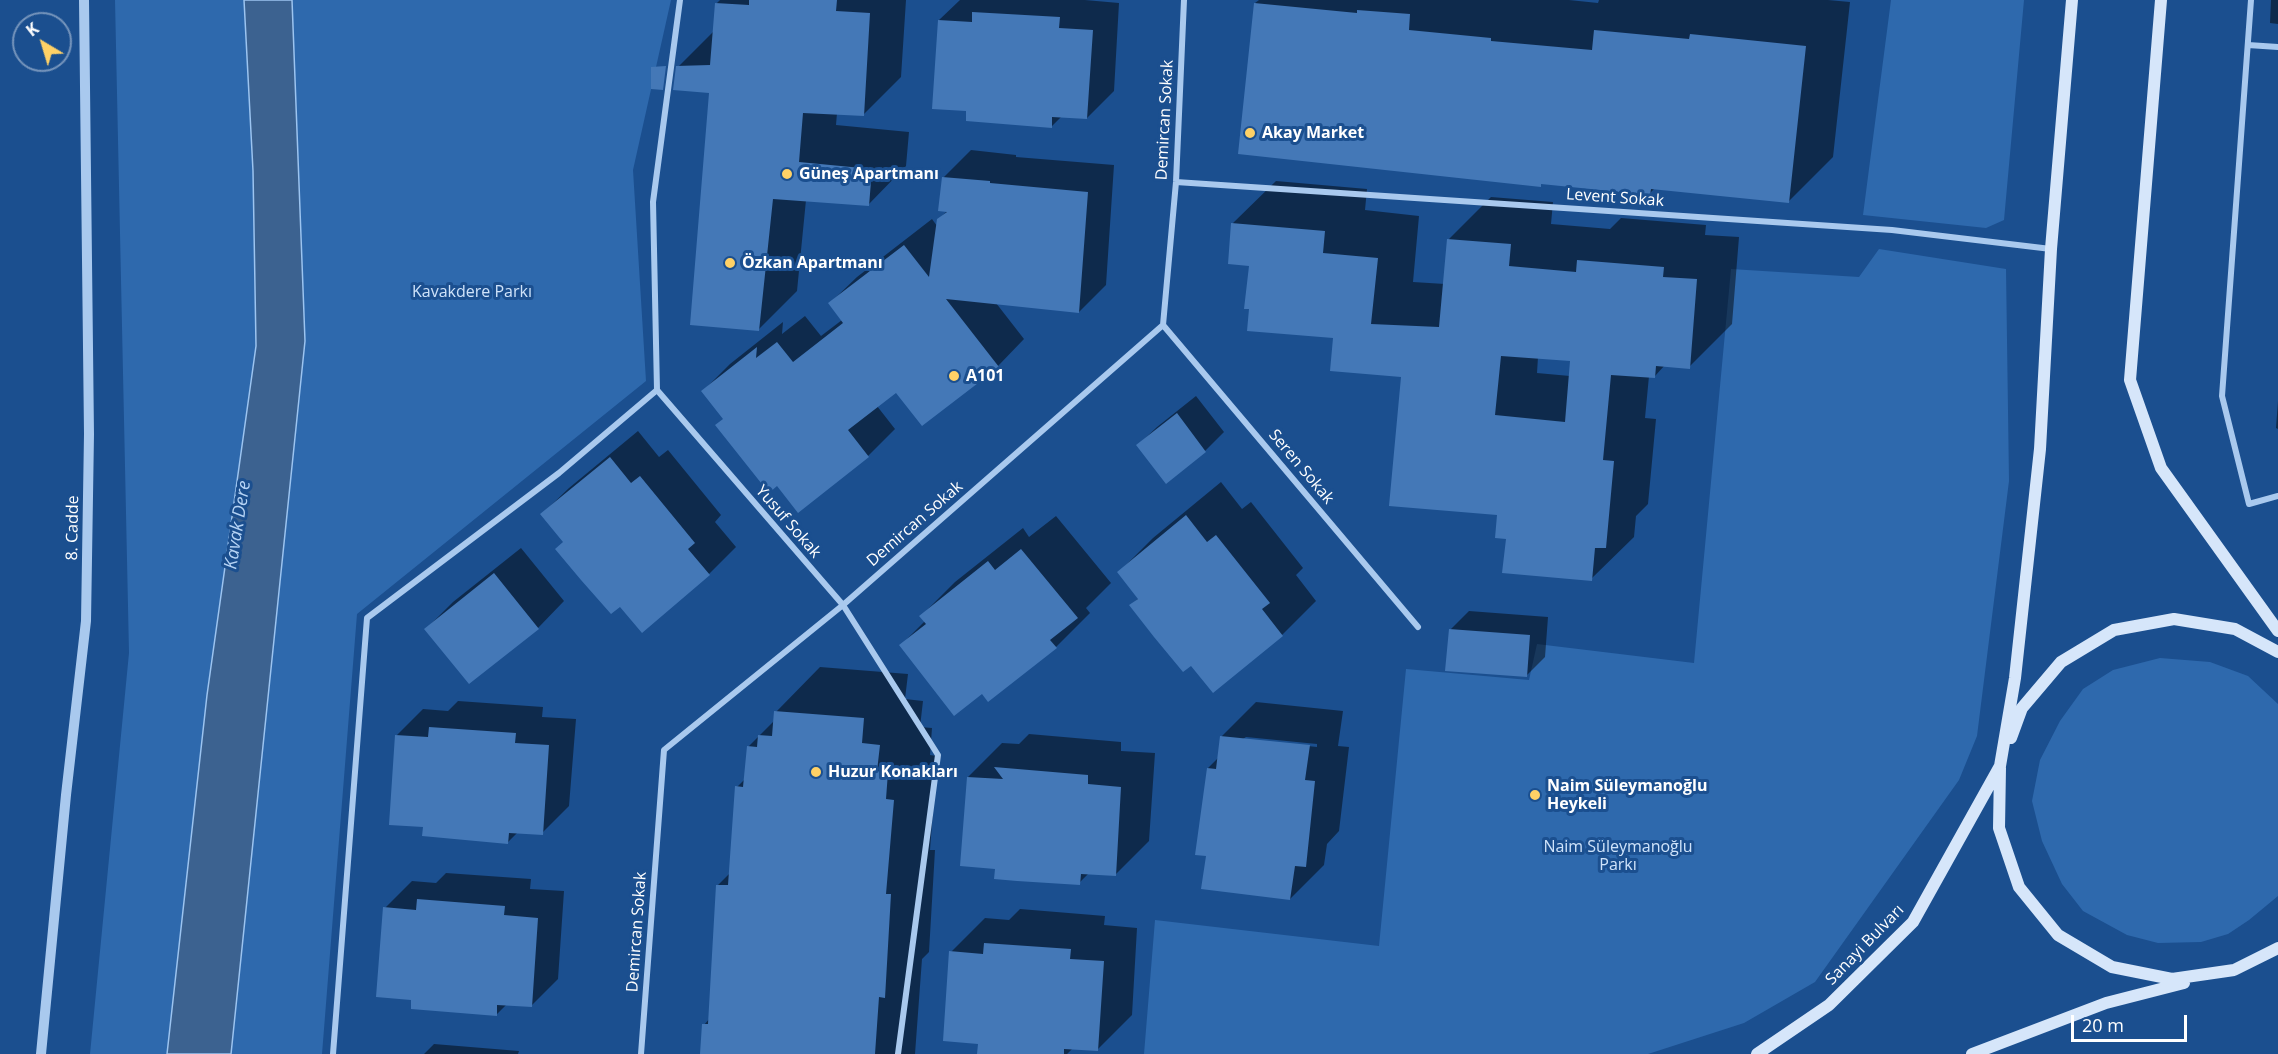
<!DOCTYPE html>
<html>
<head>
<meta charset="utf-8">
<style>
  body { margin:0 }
  #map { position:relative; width:2278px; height:1054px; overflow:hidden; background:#1b4f8f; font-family:"Open Sans",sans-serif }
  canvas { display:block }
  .north { position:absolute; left:12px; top:12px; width:60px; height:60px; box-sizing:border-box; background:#1b4f8f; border:2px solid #7695bc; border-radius:50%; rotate:322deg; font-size:16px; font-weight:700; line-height:24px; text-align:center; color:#fff }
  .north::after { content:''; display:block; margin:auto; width:21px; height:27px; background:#ffd166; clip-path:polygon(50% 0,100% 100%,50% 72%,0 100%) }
  .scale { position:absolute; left:2071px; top:1015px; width:116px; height:27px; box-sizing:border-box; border:3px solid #fff; border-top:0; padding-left:8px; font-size:18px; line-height:21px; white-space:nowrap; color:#fff; -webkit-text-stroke:4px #1b4f8f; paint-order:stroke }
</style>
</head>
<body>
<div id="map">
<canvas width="2278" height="1054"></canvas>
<div class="north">K</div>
<div class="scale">20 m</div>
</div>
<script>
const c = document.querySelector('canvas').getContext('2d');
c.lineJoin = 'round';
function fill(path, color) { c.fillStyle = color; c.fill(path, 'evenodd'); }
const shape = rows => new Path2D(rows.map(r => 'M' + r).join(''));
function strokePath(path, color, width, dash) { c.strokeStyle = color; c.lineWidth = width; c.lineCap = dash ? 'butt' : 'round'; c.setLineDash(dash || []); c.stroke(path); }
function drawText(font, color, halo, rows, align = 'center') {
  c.font = font + ' "Open Sans",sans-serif'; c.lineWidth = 6; c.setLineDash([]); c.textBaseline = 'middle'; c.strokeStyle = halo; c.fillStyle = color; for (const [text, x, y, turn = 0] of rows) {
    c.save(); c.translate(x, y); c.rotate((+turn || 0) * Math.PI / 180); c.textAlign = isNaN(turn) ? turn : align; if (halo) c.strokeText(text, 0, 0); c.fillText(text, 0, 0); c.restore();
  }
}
fill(shape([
  [115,0,244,0,253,171,256,346,207,695,167,1054,90,1054,129,653],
  [292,0,671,0,633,170,646,381,357,614,322,1054,231,1054,305,341],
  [1891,0,2024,0,2004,220,1986,228,1863,215],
  [1879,249,2006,269,2009,481,1977,736,1959,780,1815,982,1744,1023,1648,1054,1144,1054,1155,920,1379,946,1406,669,1529,680,1537,644,1694,663,1731,269,1859,277],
  [2160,658,2210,662,2248,676,2278,704,2278,896,2249,920,2228,934,2201,942,2158,943,2127,935,2083,911,2062,884,2042,841,2032,801,2040,760,2060,721,2083,689,2113,670]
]), '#2e69ad');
const water = shape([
  [244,0,292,0,305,341,231,1054,167,1054,207,695,256,346,253,171,244,0]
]);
fill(water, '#3c6290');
strokePath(water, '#9cc4f0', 1.5);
fill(shape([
  [720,0,906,0,901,77,863,115,837,113,836,125,909,132,906,166,868,205,806,200,797,291,759,329,710,91,678,67,714,31,716,4],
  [960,0,1085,0,1119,3,1114,91,1087,118,1062,116,1051,127,968,110,939,20],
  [1259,0,1569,0,1598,3,1599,0,1828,0,1850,2,1833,157,1788,202,1655,188,1650,193,1543,182,1540,185,1255,3],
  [2271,0,2278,0,2278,24,2270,23],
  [971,150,1016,155,1016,157,1114,165,1106,285,1079,312,996,303,1024,339,998,366,897,391,877,406,895,429,868,456,724,418,703,391,730,364,783,322,782,334,805,316,821,336,842,320,830,303,857,277,932,219,937,226,938,220,948,210,944,177],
  [1276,181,1367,189,1365,210,1419,216,1413,282,1445,284,1449,239,1491,197,1553,202,1551,224,1610,229,1621,218,1706,225,1705,235,1739,237,1732,324,1689,367,1665,365,1655,376,1649,376,1645,418,1656,419,1648,504,1636,516,1634,537,1591,579,1507,538,1498,514,1402,375,1334,336,1250,264,1233,223],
  [1538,357,1572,360,1570,376,1537,373],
  [1196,396,1224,432,1205,451,1166,481,1138,445,1157,427],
  [2278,401,2278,429,2276,428],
  [638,431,659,457,668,450,721,515,715,522,736,547,709,574,642,631,542,514,569,488],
  [1221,482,1242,509,1251,502,1303,568,1296,575,1316,601,1282,635,1213,691,1191,663,1131,605,1139,598,1119,572,1153,538],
  [1056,516,1111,583,1086,608,1090,613,1056,647,982,692,901,645,925,621,921,616,955,582,1023,528,1029,537],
  [521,548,564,601,538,628,426,629,453,602],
  [1469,611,1548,617,1545,657,1527,675,1450,630],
  [820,667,908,674,905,699,923,701,920,727,932,728,930,755,937,756,930,850,935,850,929,952,922,959,915,1054,702,1054,704,1025,710,1018,718,885,730,873,737,787,746,778,748,747,775,720,776,712],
  [458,701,543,707,542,717,576,719,569,806,542,833,518,832,508,842,424,826,396,736,423,709,448,711],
  [1256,702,1343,711,1338,746,1349,747,1339,831,1327,844,1324,865,1290,899,1207,855,1208,768,1219,757,1222,736],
  [1246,737,1317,744,1317,747,1243,739],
  [1029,734,1121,742,1121,751,1155,753,1149,841,1115,875,1089,873,1079,883,996,867,968,777,1002,743,1019,744],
  [446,873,531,879,530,889,564,891,558,979,531,1006,507,1004,496,1015,413,999,385,908,412,881,436,883],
  [1020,909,1105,916,1104,925,1137,928,1132,1015,1098,1049,1073,1048,1067,1054,1002,1054,979,1042,951,952,985,918,1009,920],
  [434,1044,519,1051,518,1054,424,1054]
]), '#0007');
fill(shape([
  [749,0,837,0,836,11,870,13,864,116,803,113,799,162,872,169,869,206,773,199,759,331,690,325,709,93,673,90,676,66,710,65,715,3,749,5],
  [1254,3,1357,13,1357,10,1410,14,1409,30,1491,38,1491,41,1592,50,1594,30,1689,39,1690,34,1806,46,1789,203,1651,189,1650,195,1541,184,1541,187,1238,154],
  [972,12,1060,17,1059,28,1093,30,1087,119,1052,117,1052,128,966,121,966,111,932,109,938,20,972,22],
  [666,66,663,90,651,89,651,67],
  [942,177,990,181,990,183,1088,192,1079,313,946,299,999,367,922,426,896,393,848,430,869,457,798,513,777,486,769,493,715,425,723,419,701,391,757,347,756,358,777,342,793,362,843,323,828,303,904,245,929,277,937,219,947,212,938,211],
  [1231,223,1325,231,1323,253,1378,258,1371,324,1439,327,1447,239,1511,244,1509,266,1576,272,1577,260,1664,267,1663,277,1697,279,1690,369,1656,366,1655,378,1611,375,1603,460,1614,461,1606,548,1595,548,1592,581,1502,573,1506,539,1495,538,1497,515,1389,506,1401,377,1330,371,1333,338,1247,331,1249,309,1244,309,1249,266,1228,264],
  [1501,356,1570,361,1565,422,1495,415],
  [1177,413,1206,452,1166,484,1136,445],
  [610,457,631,483,640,476,695,543,688,549,710,575,642,633,620,607,611,614,581,580,555,549,563,542,540,514],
  [1186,515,1207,542,1216,535,1270,603,1262,609,1283,636,1213,693,1191,666,1183,672,1154,637,1129,605,1138,599,1117,572],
  [1021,549,1078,618,1050,640,1057,648,988,702,982,694,954,716,899,645,926,624,919,616,988,561,995,570],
  [494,573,539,629,469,684,424,629],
  [1449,629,1530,635,1527,677,1445,671],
  [774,711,864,718,862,743,880,745,877,771,888,772,886,799,894,800,886,894,891,894,885,998,879,997,875,1054,700,1054,702,1024,708,1024,716,885,728,885,735,786,743,787,747,746,757,747,758,735,772,736],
  [429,727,516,733,515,743,549,745,543,835,509,833,508,844,422,836,423,827,389,825,395,735,428,737],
  [1220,736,1310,745,1305,780,1315,781,1306,867,1295,866,1290,900,1201,889,1206,856,1195,855,1207,768,1216,769],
  [994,767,1088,775,1088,784,1121,787,1116,876,1081,874,1080,885,1017,881,994,879,995,869,960,866,967,777,1003,779],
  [417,899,505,906,504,915,538,918,532,1007,497,1005,497,1016,411,1009,411,1000,376,997,383,907,416,910],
  [984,943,1071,949,1070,959,1104,961,1098,1051,1064,1049,1064,1054,977,1054,978,1044,943,1041,949,951,983,954]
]), '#4478b7');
strokePath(shape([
  [680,0,653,202,657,390,843,605,938,755,898,1054],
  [2251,0,2222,396,2249,504,2278,496],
  [2248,45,2278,47],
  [1176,182,1892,230,2051,249],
  [1163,325,1418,627],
  [333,1054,367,618,559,473,657,390],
  [641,1054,664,750,843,605,1163,325,1176,182,1184,0]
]), '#a9c9ee', 6);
strokePath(shape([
  [41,1054,66,795,86,621,89,434,84,0]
]), '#a9c9ee', 10);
strokePath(shape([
  [2161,0,2130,380,2161,468,2278,631],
  [2011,738,2022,708,2061,662,2114,630,2174,619,2235,629,2278,652],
  [2000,768,1999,828,2019,887,2058,935,2112,967,2172,979,2234,970,2278,948],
  [1757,1054,1829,1005,1913,922,2000,766,2015,678,2040,449,2051,249,2072,0],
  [1972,1054,2106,1003,2184,983]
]), '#d6e6fa', 12);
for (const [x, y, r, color] of [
  [1250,133,6,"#ffd166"],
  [787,174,6,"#ffd166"],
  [730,263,6,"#ffd166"],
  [954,376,6,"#ffd166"],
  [816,772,6,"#ffd166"],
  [1535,795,6,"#ffd166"]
]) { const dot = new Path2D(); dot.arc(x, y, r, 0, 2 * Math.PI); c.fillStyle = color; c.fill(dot); strokePath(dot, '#1b4f8f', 2); }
drawText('16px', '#fff', '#1b4f8f', [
  ["Demircan Sokak",1165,120,-87],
  ["Levent Sokak",1615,198,4],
  ["Seren Sokak",1301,467,50],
  ["Yusuf Sokak",788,522,49],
  ["Demircan Sokak",915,524,-41],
  ["8. Cadde",73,528,-89],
  ["Demircan Sokak",637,932,-86],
  ["Sanayi Bulvarı",1865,945,-46]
]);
drawText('bold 16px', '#fff', '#1b4f8f', [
  ["Akay Market",1262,133],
  ["Güneş Apartmanı",799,174],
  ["Özkan Apartmanı",742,263],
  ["A101",966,376],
  ["Huzur Konakları",828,772],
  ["Naim Süleymanoğlu",1547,786],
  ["Heykeli",1547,804]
], 'left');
drawText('16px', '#cfe3fa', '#1b4f8f', [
  ["Kavakdere Parkı",472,292],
  ["Naim Süleymanoğlu",1618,847],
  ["Parkı",1618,865]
]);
drawText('italic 18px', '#b5d3f5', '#1b4f8f', [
  ["Kavak Dere",238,525,-81]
]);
</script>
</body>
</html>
